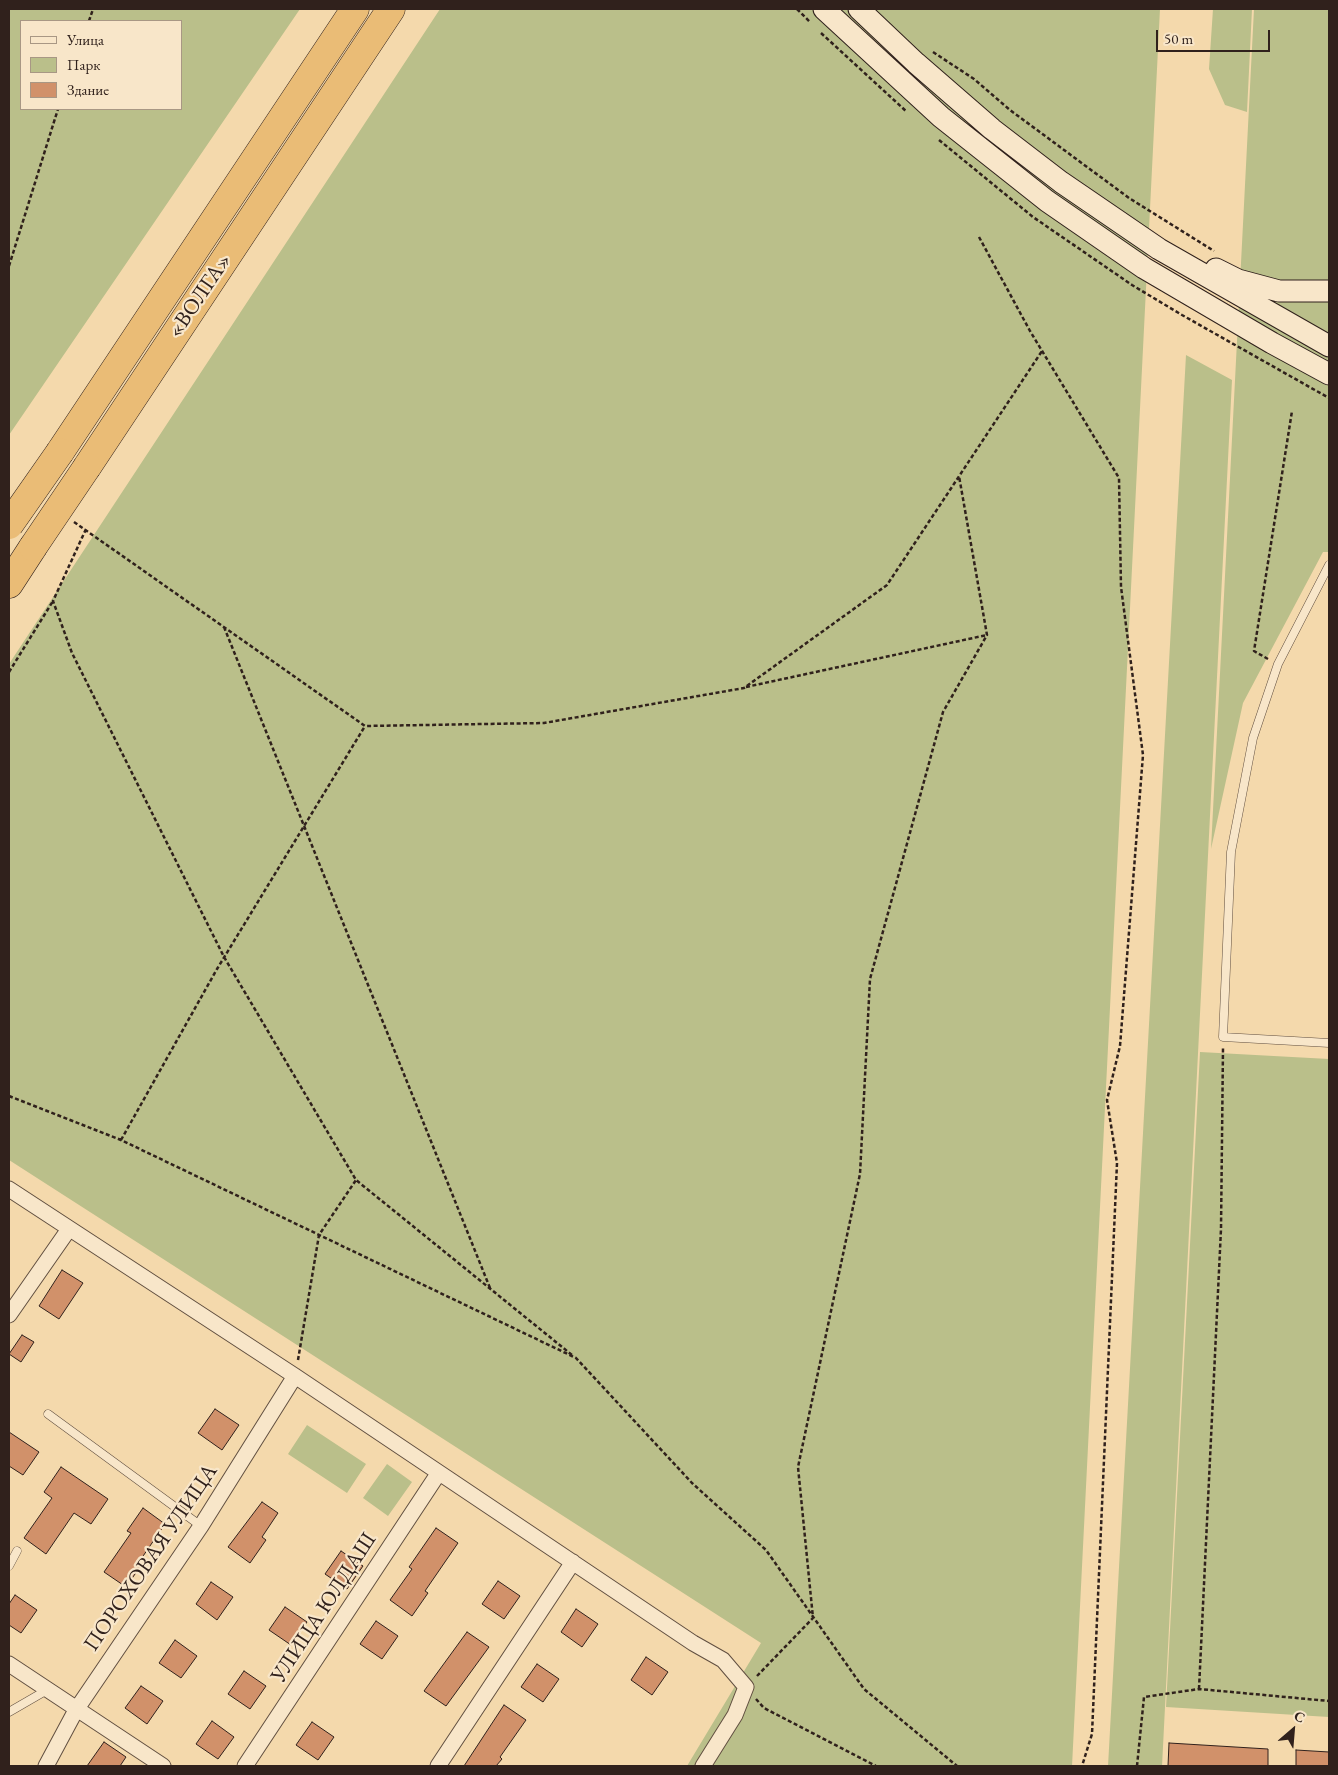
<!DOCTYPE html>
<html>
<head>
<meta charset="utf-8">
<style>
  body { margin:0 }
  #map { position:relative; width:1338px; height:1775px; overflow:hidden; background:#f4d9ac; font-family:"EB Garamond",serif }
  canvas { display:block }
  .frame { position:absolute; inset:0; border:10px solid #30211c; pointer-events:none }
  .legend { position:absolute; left:20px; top:20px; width:162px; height:90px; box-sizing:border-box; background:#f8e6c9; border:1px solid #a89784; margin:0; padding:6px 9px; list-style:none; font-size:15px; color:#30211c }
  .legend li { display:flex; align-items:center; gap:10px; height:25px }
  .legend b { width:25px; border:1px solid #a89784 }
  .north { position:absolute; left:1268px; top:1705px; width:50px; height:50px; -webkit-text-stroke:4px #f8e6c9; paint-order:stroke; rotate:27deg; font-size:14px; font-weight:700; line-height:20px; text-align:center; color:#30211c }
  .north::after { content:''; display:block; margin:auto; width:18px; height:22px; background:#30211c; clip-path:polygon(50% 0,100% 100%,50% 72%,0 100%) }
  .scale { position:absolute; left:1156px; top:30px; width:114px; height:22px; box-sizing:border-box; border:2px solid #30211c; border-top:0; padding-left:6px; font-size:15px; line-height:18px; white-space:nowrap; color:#30211c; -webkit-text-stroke:4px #f8e6c9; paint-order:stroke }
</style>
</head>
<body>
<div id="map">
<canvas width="1338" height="1775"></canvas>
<div class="frame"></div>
<ul class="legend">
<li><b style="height:6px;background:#f8e6c9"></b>Улица</li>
<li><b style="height:14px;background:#babf8a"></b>Парк</li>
<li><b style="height:14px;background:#d1916a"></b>Здание</li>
</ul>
<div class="north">С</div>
<div class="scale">50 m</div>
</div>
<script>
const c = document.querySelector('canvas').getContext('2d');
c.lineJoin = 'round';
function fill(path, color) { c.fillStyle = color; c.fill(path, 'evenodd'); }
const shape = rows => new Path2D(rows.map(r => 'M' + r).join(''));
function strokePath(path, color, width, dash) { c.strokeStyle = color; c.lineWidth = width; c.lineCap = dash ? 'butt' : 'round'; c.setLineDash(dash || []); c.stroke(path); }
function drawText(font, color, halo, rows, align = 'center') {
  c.font = font + ' "EB Garamond",serif'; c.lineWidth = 4.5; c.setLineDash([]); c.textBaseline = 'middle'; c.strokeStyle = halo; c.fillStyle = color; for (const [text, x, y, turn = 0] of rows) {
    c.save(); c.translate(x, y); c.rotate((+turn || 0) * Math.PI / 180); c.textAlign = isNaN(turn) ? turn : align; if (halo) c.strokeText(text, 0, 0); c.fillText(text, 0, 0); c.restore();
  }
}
fill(shape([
  [9,9,300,9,9,435],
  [181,21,181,109,21,109,21,21],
  [440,9,1160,9,1072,1766,687,1766,761,1643,9,1160,9,664],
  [1213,9,1252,9,1247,112,1225,105,1209,69],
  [1254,9,1329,9,1329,552,1323,552,1243,703,1211,849],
  [1186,355,1232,380,1162,1766,1108,1766],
  [1200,1052,1329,1059,1329,1717,1166,1707],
  [307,1425,366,1464,347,1493,288,1454],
  [387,1464,412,1482,388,1516,363,1498]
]), '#babf8a');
const building = shape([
  [62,1270,83,1283,59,1319,39,1306,62,1270],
  [22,1335,34,1342,21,1362,9,1354,22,1335],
  [215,1409,239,1425,222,1450,198,1433,215,1409],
  [9,1432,39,1452,23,1475,9,1466,9,1432],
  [61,1467,108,1499,91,1524,74,1513,46,1554,24,1538,52,1498,44,1492,61,1467],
  [262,1502,278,1513,262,1537,266,1540,250,1563,228,1547,262,1502],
  [143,1508,165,1524,139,1562,142,1564,126,1587,104,1572,131,1533,127,1531,143,1508],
  [436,1528,458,1543,425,1591,428,1593,412,1616,390,1600,412,1569,409,1567,436,1528],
  [341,1551,363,1566,347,1589,325,1574,341,1551],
  [498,1581,520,1596,504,1619,482,1604,498,1581],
  [211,1582,233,1597,217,1620,196,1604,211,1582],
  [15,1595,37,1610,21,1633,9,1625,9,1604,15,1595],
  [285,1607,307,1622,291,1645,269,1630,285,1607],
  [576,1609,598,1624,582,1647,561,1632,576,1609],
  [376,1621,398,1636,382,1659,360,1644,376,1621],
  [467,1632,489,1647,446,1706,424,1691,467,1632],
  [175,1640,197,1656,181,1678,159,1663,175,1640],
  [646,1657,668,1672,652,1695,631,1680,646,1657],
  [537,1664,559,1679,543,1702,521,1687,537,1664],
  [244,1671,266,1686,250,1709,228,1694,244,1671],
  [141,1686,163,1701,147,1724,125,1708,141,1686],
  [504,1705,526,1720,500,1757,502,1759,496,1766,464,1766,504,1705],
  [212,1721,234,1737,218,1759,196,1744,212,1721],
  [312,1722,334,1737,318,1760,296,1745,312,1722],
  [104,1742,126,1757,120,1766,87,1766,104,1742],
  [1169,1743,1268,1749,1268,1766,1168,1766,1169,1743],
  [1296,1750,1329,1752,1329,1766,1296,1766,1296,1750]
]);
fill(building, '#d1916a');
strokePath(building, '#30211c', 1);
const lane = shape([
  [1329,565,1278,664,1253,738,1231,852,1223,1037,1329,1043],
  [48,1414,201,1526],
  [9,1566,17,1551],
  [9,1712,47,1690]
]);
const street = shape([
  [9,1189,295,1376,693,1643,723,1660,746,1687,735,1715,703,1766],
  [9,1315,69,1229],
  [9,1664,163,1766],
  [46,1766,76,1710,201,1526,295,1376],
  [245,1766,438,1474],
  [438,1766,573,1562]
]);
const secondary = shape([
  [824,9,941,117,1047,201,1144,268,1272,343,1329,374],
  [859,9,916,63,992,129,1061,182,1159,249,1329,346],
  [1216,269,1238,280,1279,291,1329,291]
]);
const highway = shape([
  [60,452,355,9],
  [87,467,391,9],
  [9,584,33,547]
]);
strokePath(lane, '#614f40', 9);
strokePath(street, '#614f40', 17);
strokePath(secondary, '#30211c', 23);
strokePath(highway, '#30211c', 29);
strokePath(shape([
  [797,9,810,22],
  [89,21,93,9],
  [821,33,907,112],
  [933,52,974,79,1010,110,1129,198,1214,251],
  [939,140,1033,217,1132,285,1182,315,1329,398],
  [979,237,1030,331,1119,478,1121,587,1143,755,1120,1046,1107,1100,1117,1163,1092,1734,1082,1766],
  [9,266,58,109],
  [74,522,365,726,544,723,744,688,887,585,1042,351],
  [86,529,53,601,72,653,224,957,356,1180,572,1355],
  [224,627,490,1288],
  [1268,659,1254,651,1292,411],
  [9,672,53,601],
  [746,687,987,635],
  [9,1096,121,1140,576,1358,692,1483,766,1550,864,1689,957,1766],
  [121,1140,217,969,365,726],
  [298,1360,319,1235,356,1180],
  [757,1676,813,1618,798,1467,860,1174,870,979,943,712,987,635,959,476],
  [1199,1689,1221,1229,1223,1048],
  [756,1699,764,1708,876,1766],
  [1137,1766,1144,1697,1199,1689,1329,1701]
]), '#30211c', 2.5, [4, 2.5]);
strokePath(lane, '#f8e6c9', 8);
strokePath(street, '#f8e6c9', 15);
strokePath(secondary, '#f8e6c9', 21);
strokePath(highway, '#eabc76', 28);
const highwayBridge = shape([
  [9,525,60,452],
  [33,547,87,467]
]);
strokePath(highwayBridge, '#30211c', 29, []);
strokePath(highwayBridge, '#eabc76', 28);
drawText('22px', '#30211c', '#f8e6c9', [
  ["«ВОЛГА»",200,296,-56],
  ["ПОРОХОВАЯ УЛИЦА",151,1558,-56],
  ["УЛИЦА ЮЛДАШ",324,1608,-57]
]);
</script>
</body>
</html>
